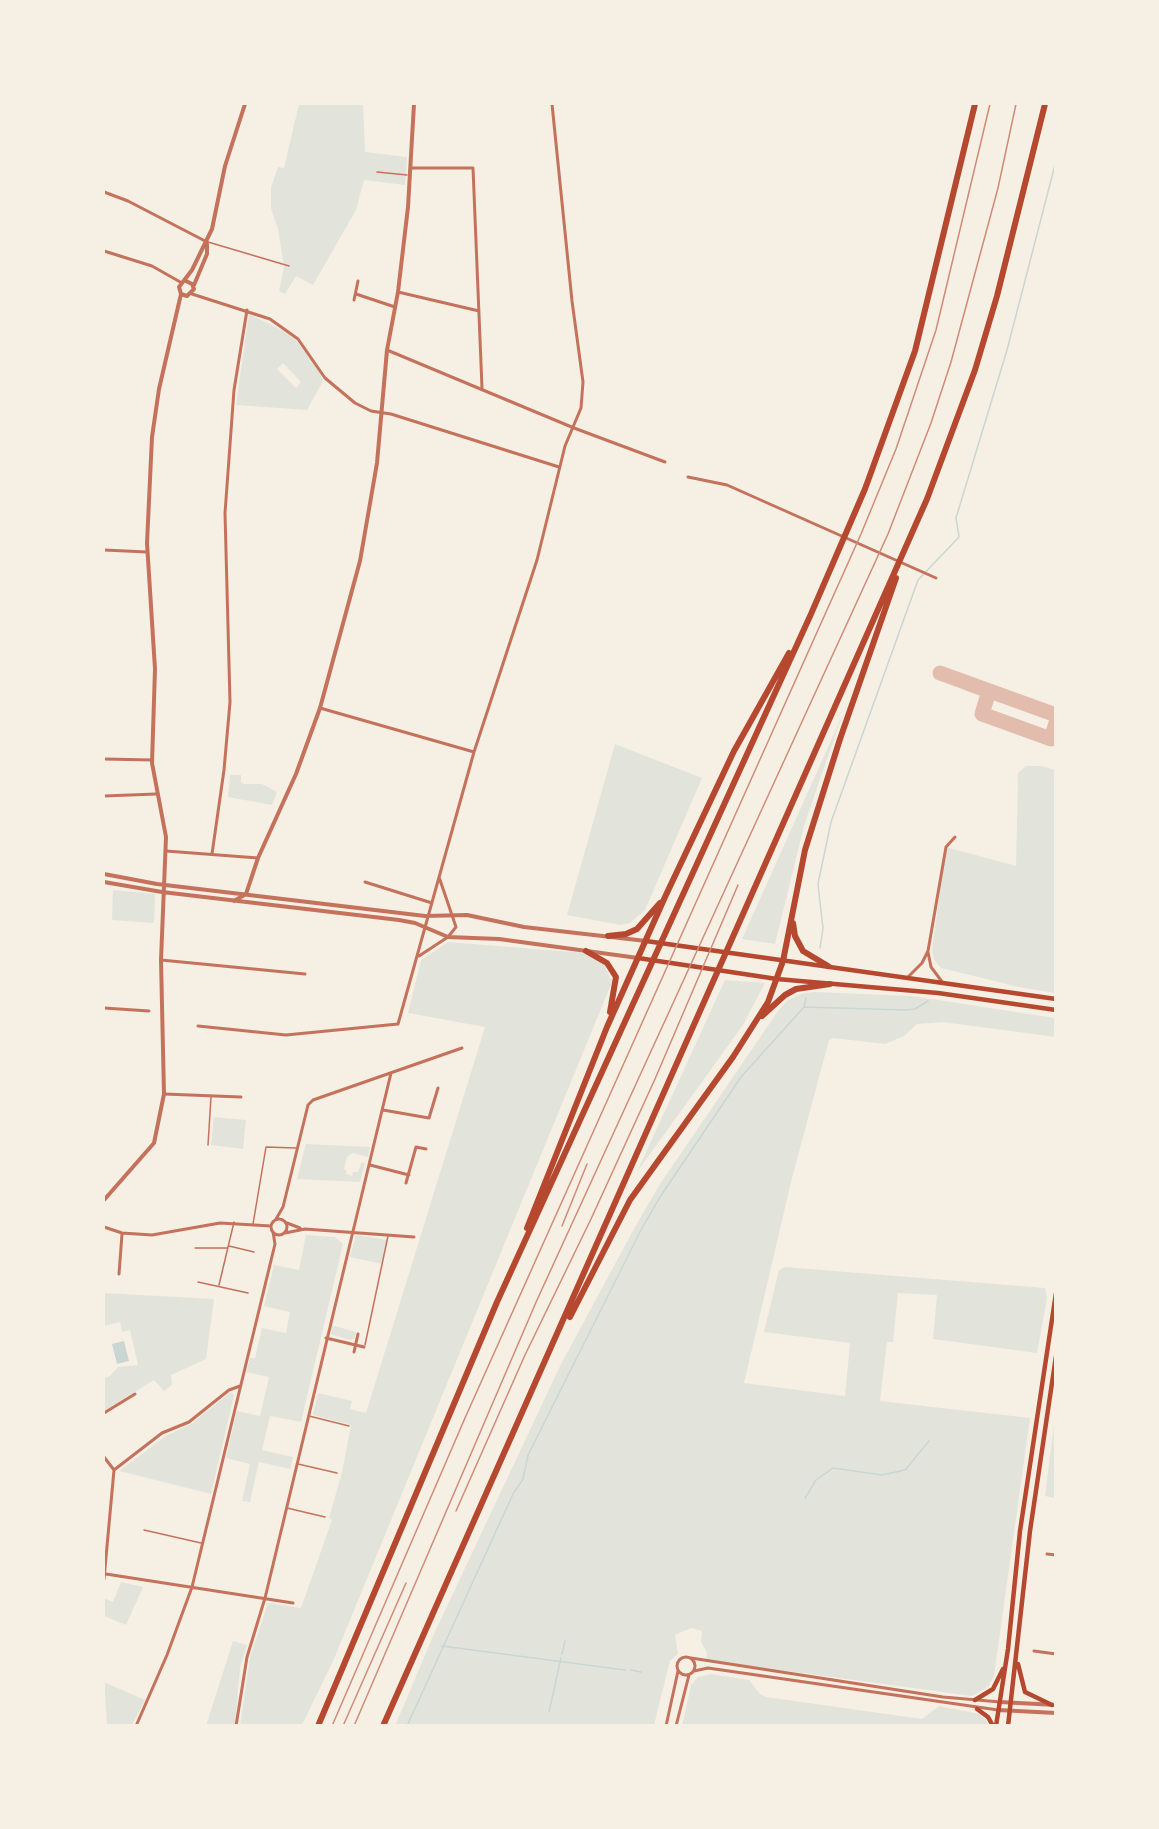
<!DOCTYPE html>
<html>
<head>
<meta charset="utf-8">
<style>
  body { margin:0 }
  #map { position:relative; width:1159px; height:1829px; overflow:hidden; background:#f6efe4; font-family:"DM Sans",sans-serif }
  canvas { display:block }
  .frame { position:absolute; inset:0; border:105px solid #f6efe4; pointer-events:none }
</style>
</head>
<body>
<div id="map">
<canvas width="1159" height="1829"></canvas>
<div class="frame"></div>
</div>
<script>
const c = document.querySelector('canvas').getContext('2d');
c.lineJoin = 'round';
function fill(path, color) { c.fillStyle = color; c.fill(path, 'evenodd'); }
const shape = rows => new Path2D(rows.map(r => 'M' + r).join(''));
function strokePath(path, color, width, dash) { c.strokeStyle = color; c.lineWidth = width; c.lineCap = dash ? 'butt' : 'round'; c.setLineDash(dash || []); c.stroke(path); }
fill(shape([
  [299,104,363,104,365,152,407,157,405,185,364,180,356,210,313,285,296,276,285,294,279,291,284,267,278,229,271,209,271,187,278,167,284,168],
  [249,314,284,331,297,341,316,365,323,381,307,410,236,405],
  [283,363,301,382,296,388,277,369],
  [842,716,804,826,775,944,742,939],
  [615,744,702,778,645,910,630,923,621,925,567,915],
  [1026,766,1042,766,1055,770,1055,993,1019,987,941,968,934,960,932,950,946,847,1016,866,1018,773],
  [230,775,241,775,241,782,244,784,262,784,277,792,272,805,228,797],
  [113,890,155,894,154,923,112,920],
  [448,942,585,953,604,964,612,982,334,1659,302,1725,240,1726,250,1657,268,1603,301,1608,332,1520,329,1518,342,1472,351,1425,313,1415,318,1393,352,1401,350,1409,366,1413,485,1027,408,1013,421,960],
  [725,980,765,983,743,1025,637,1172],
  [815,992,912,996,1055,1018,1055,1037,943,1022,917,1024,904,1036,885,1044,833,1038,829,1040,791,1182,744,1383,845,1396,850,1343,764,1332,779,1270,785,1267,1045,1288,1047,1298,1037,1353,933,1339,937,1295,898,1293,893,1342,887,1342,880,1401,1030,1418,994,1676,988,1687,972,1696,706,1660,707,1652,701,1642,702,1631,691,1628,675,1635,678,1654,670,1661,654,1725,395,1726,433,1636,561,1364,635,1227,660,1184,778,1011,788,1000,803,993],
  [214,1117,246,1120,243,1149,211,1145],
  [306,1144,370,1147,368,1157,353,1153,347,1157,344,1169,347,1171,346,1174,352,1176,353,1172,358,1172,362,1162,365,1163,360,1182,297,1179],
  [306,1235,335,1237,343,1244,301,1422,270,1416,262,1450,293,1457,290,1469,259,1462,250,1502,242,1501,250,1464,226,1458,237,1411,260,1416,269,1377,246,1372,250,1358,255,1358,262,1328,286,1333,290,1312,264,1306,274,1265,299,1270],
  [356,1235,388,1240,382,1264,350,1257],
  [104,1293,214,1299,206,1359,171,1375,172,1385,164,1391,154,1380,104,1411,104,1378,110,1376,118,1367,138,1365,130,1330,122,1332,120,1322,104,1326],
  [331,1325,356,1332,355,1338,351,1340,332,1335],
  [231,1392,234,1395,211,1494,119,1471,166,1436,191,1424],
  [1055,1417,1055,1498,1045,1496],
  [121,1582,143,1587,126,1625,104,1616,104,1598,113,1602],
  [233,1641,247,1645,240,1668,235,1725,206,1726],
  [711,1674,749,1680,760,1694,766,1697,922,1719,939,1706,980,1714,990,1726,682,1726,691,1685,698,1677],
  [104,1682,145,1700,132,1725,107,1725]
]), '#e2e4dc');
fill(shape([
  [124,1341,129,1361,117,1364,112,1344]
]), '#c9d6d2');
strokePath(shape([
  [820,948,823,928,818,884,831,822,918,580,959,537,956,518,1007,350,1056,161],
  [804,1007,905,1010,915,1009,928,1001],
  [805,1498,816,1480,833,1468,882,1475,905,1470,929,1441],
  [442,1646,625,1670],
  [562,1654,565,1641],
  [631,1670,641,1672],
  [549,1712,561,1658],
  [407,1726,513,1494,523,1479,528,1455,641,1230,660,1197,741,1077,804,1007,806,998]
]), '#c9d6d2', 1.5);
strokePath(shape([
  [940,673,1056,715],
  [967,683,989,691,982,714,1051,739,1056,723]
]), '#e2bdae', 15);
strokePath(shape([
  [377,172,407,175],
  [208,242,289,266],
  [208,1145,211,1097],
  [253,1224,266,1147,296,1148],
  [229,1246,254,1252],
  [195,1248,227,1248],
  [198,1282,248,1293],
  [219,1285,234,1222],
  [365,1345,388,1236],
  [309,1416,349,1426],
  [298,1464,337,1473],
  [287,1508,325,1517],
  [144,1530,201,1543]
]), '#c5725c', 1.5);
strokePath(shape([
  [412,168,473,168,482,388],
  [104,192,128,201,207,242],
  [104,251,152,266,182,283],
  [398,292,479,311],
  [192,294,270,319,298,339,325,378,355,403,371,411,391,414,559,467],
  [356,294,395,307],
  [354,300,358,281],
  [387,350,574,428,665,462],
  [688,477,727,485,936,578],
  [104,550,147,552],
  [320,708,474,752],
  [104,759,152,760],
  [104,796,156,794],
  [166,851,258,858],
  [212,854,224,770,230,702,225,513,234,390,247,310],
  [365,882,432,903],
  [928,952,931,967,943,983],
  [419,956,448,937,456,927,439,877],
  [161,960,305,974],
  [907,978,922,963,928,951,946,847,955,837],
  [104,1008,149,1011],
  [198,1026,286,1035,398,1024,474,752,537,560,565,446,581,408,583,382,572,301,552,104],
  [164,1094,241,1097],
  [383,1110,429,1118,438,1088],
  [370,1165,409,1175],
  [406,1183,416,1147,426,1149],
  '271 1227a8 8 0 1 1 16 0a8 8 0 1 1-16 0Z',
  [276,1219,283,1207,308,1105,313,1100,462,1048],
  [287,1223,300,1228],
  [104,1227,122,1233,152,1235,220,1223,271,1226],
  [285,1233,305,1229,414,1237],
  [119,1274,122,1234],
  [326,1338,364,1347],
  [354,1352,358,1334],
  [104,1413,135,1394],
  [104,1457,114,1470],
  [1047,1554,1056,1555],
  [106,1574,293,1603],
  [104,1579,114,1470,162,1433,189,1422,229,1390,240,1386],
  [1034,1651,1056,1654],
  '677 1666a9 9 0 1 1 18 0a9 9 0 1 1-18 0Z',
  [691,1658,943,1697,1000,1702],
  [694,1671,708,1668,998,1710],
  [136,1726,167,1655,192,1587,275,1244,273,1232],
  [236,1726,247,1657,265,1598,391,1073],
  [666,1726,678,1671],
  [676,1726,689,1675]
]), '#c5725c', 3);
strokePath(shape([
  [186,281,192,284,194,289,187,296,181,294,179,287,192,270,212,229,225,166,245,104],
  [194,285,207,254,207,244],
  [104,874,157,884,425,916,467,915,524,927,646,941],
  [104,882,162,892,399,920,415,923,448,937,499,939,638,958],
  [234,901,246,894,258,858,296,774,320,708,360,561,377,463,387,350,398,292,408,207,414,104],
  [104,1200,154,1143,164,1094,161,960,166,837,152,763,155,669,147,543,152,437,159,389,181,294],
  [1000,1702,1056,1705],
  [998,1710,1056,1713]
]), '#c5725c', 4);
strokePath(shape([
  [646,941,1056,999],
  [638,958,777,979,938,993,1056,1010],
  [1018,1664,1025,1692,1052,1705],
  [975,1700,993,1689,1003,1669],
  [977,1709,988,1717,993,1726],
  [996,1726,1008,1649,1020,1531,1056,1293],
  [1008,1726,1030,1531,1056,1356]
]), '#b5482f', 4.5);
strokePath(shape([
  [793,923,795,936,803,951,828,966],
  [608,936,626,934,637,929,660,903],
  [586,951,607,963,616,977,610,1012],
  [762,1016,785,995,796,989,830,984],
  [527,1228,607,1027,665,897,734,751,789,653],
  [570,1317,630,1200,733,1057,768,1002,783,961,805,850,840,739,896,578],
  [318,1726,497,1302,811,614,865,489,915,351,975,104],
  [383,1726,927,499,975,370,997,296,1045,104]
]), '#b5482f', 6);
strokePath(shape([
  [562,1226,587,1164],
  [456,1511,525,1355,591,1219,655,1079,738,885],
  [332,1726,465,1418,861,534,896,449,936,330,990,104],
  [343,1726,406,1583],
  [354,1726,537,1300,888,534,931,423,951,362,998,188,1016,104]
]), '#cf8b77', 1.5);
</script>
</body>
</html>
